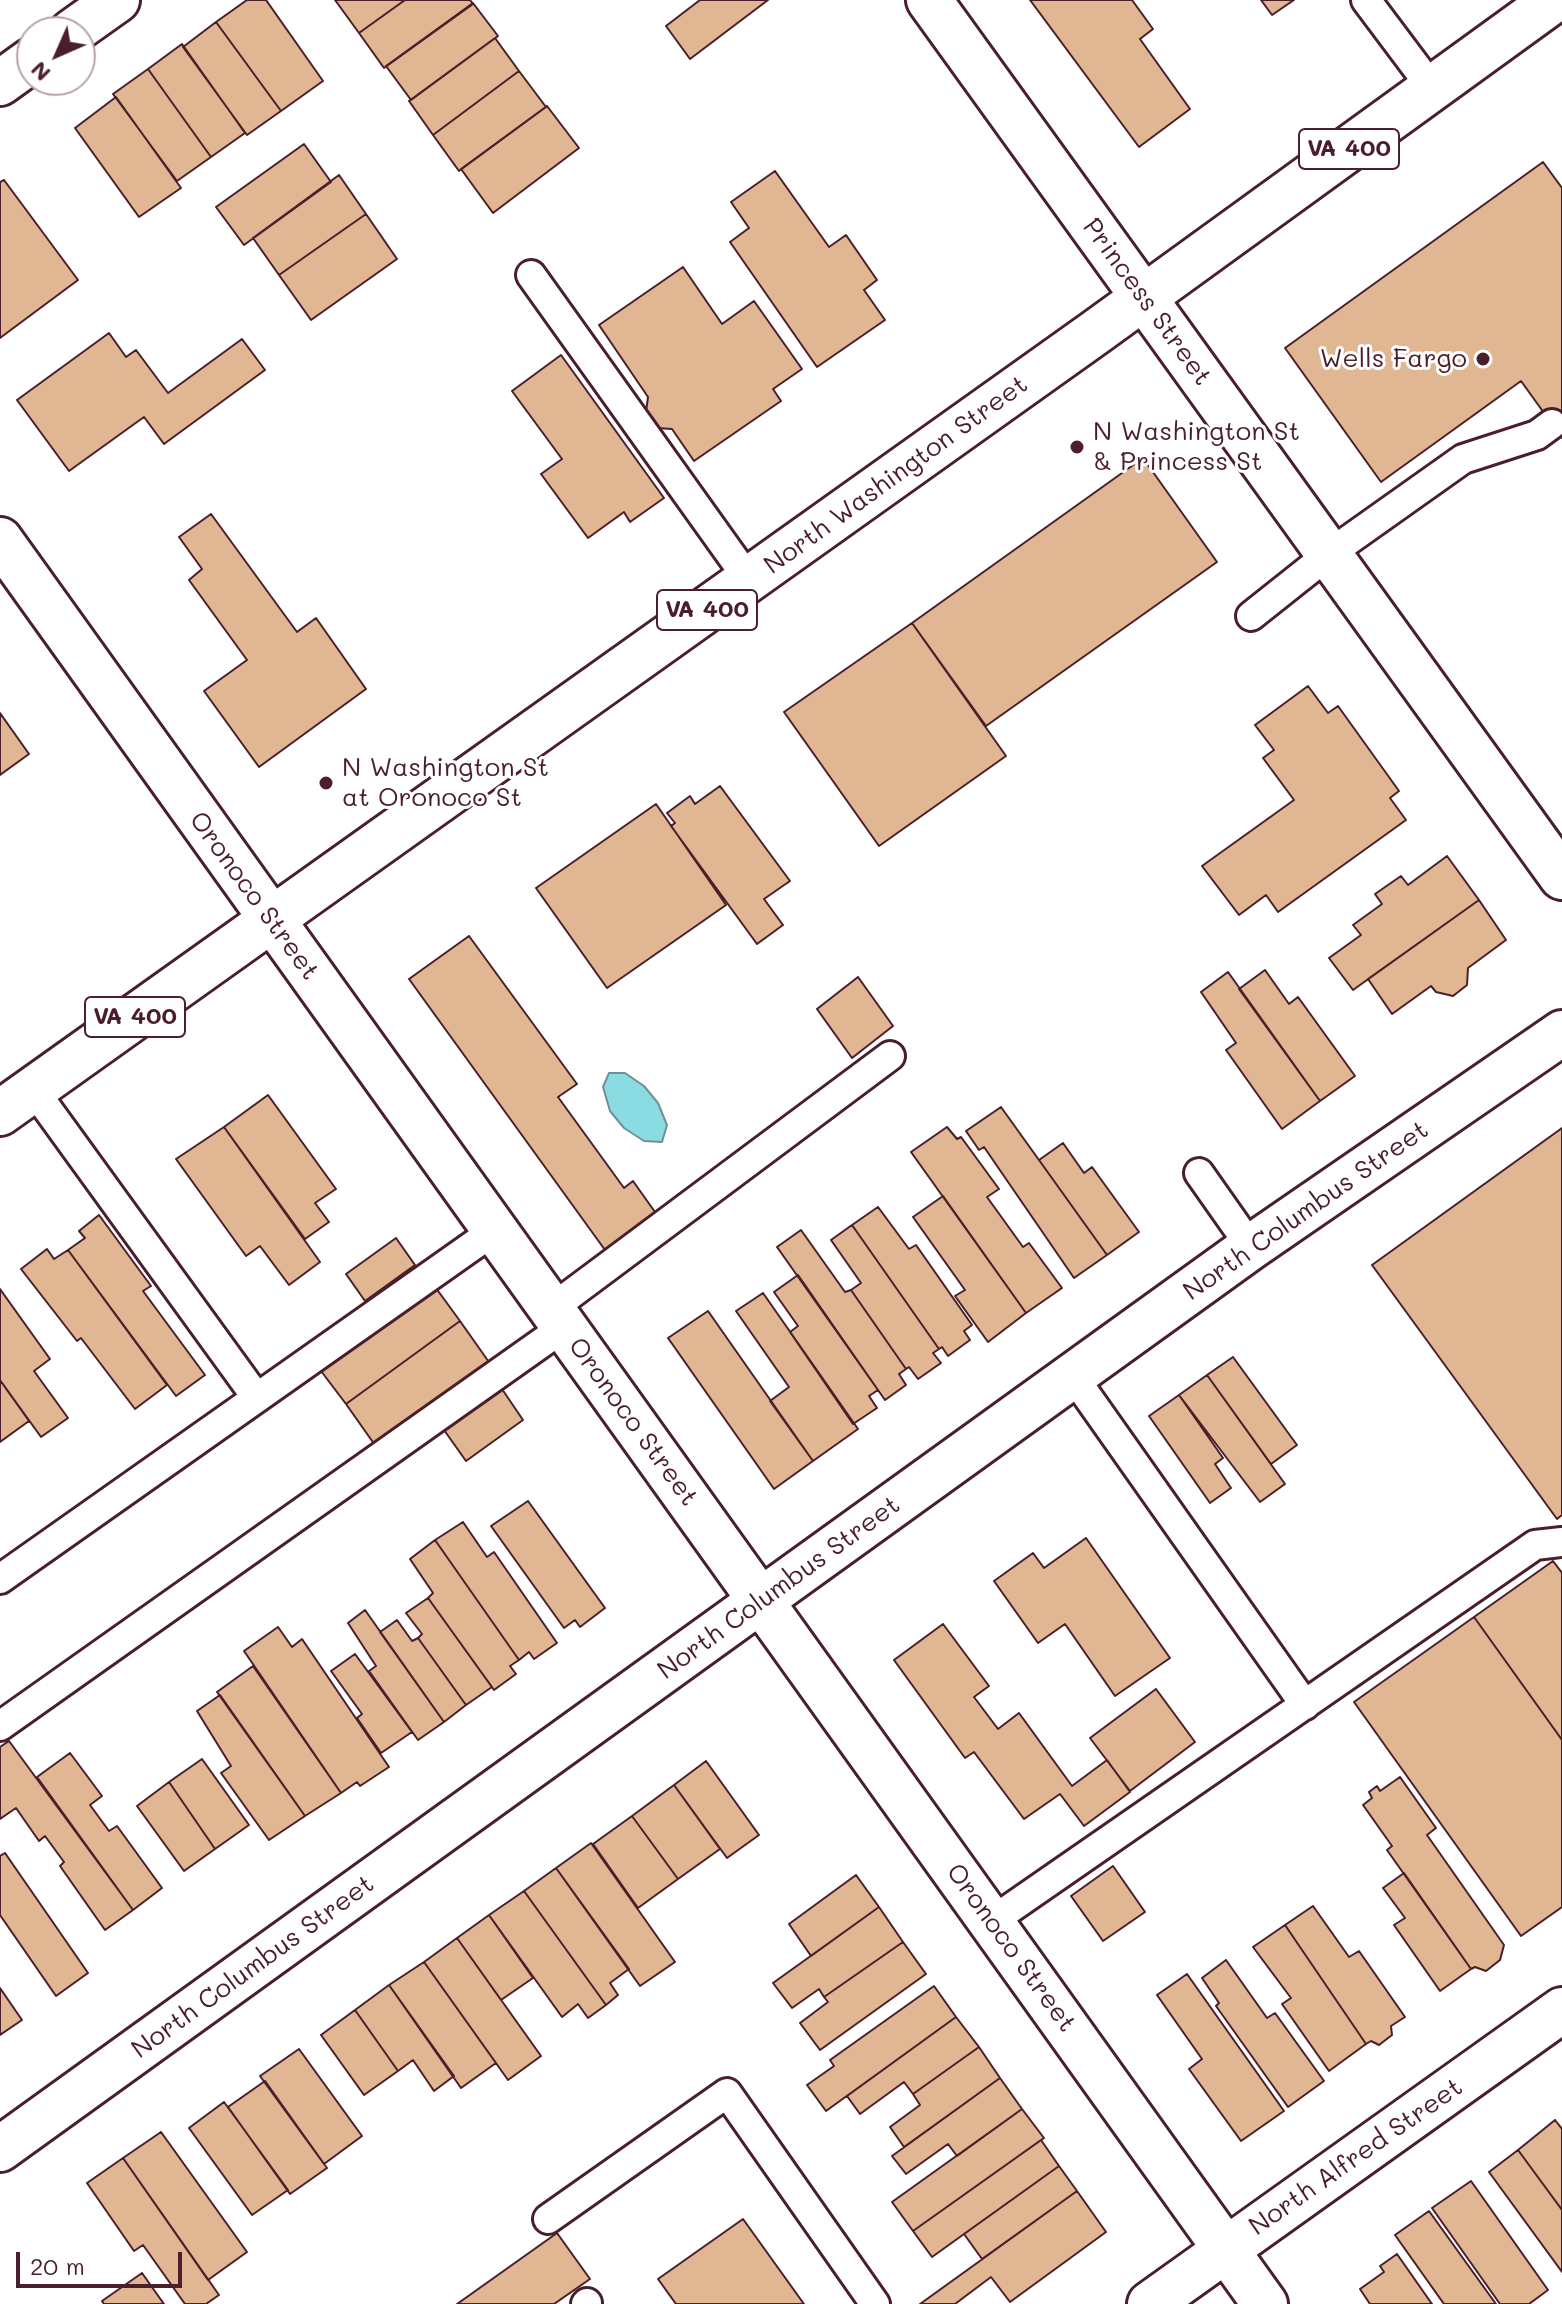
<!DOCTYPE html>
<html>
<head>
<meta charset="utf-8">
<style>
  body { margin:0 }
  #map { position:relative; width:1562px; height:2304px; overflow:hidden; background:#fff; font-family:Mali,sans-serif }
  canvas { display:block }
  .north { position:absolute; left:16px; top:16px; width:80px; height:80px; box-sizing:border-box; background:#fff; border:2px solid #b7a5aa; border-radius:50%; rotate:225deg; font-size:22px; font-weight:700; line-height:32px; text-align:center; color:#4a1f2b }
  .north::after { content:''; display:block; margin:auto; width:28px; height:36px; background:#4a1f2b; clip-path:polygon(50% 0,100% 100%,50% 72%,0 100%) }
  .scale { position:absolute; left:16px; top:2252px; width:166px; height:36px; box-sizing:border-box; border:4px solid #4a1f2b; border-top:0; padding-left:10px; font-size:24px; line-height:28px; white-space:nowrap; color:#4a1f2b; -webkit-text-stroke:6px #fff; paint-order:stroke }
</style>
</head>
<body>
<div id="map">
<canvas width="1562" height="2304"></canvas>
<div class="north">N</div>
<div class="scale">20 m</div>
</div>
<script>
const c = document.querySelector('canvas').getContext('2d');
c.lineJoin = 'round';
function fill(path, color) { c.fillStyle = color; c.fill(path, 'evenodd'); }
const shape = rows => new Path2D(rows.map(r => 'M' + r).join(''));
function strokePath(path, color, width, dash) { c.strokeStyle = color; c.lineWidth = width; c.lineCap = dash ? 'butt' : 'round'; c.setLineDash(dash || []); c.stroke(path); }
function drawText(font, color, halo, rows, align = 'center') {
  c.font = font + ' Mali,sans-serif'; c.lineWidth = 6; c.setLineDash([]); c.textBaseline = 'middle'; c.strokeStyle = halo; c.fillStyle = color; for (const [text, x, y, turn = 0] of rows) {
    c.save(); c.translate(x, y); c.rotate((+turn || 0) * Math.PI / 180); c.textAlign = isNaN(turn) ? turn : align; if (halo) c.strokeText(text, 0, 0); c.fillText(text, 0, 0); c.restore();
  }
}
const water = shape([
  [609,1073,625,1073,644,1086,658,1103,667,1125,662,1142,644,1141,624,1128,610,1111,603,1087,609,1073]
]);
fill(water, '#8adbe2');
strokePath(water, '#709099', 2);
const building = shape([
  [247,0,266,0,323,81,281,111,216,22,247,0],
  [335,0,405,0,359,33,335,0],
  [405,0,470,0,473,4,384,68,359,33,405,0],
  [700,0,768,0,690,59,666,26,700,0],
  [1030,0,1132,0,1153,29,1140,39,1190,109,1139,147,1030,0],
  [1261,0,1294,0,1272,15,1261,0],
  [473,3,498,36,411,100,386,66,473,3],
  [216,22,281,111,247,135,183,47,216,22],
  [495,38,519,71,433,135,409,101,495,38],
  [182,44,245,133,211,157,148,69,182,44],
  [148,69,211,157,177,181,113,94,148,69],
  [519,71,546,107,459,171,433,135,519,71],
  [116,97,181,188,139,217,75,128,116,97],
  [547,106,579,148,493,213,461,169,547,106],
  [304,144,331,182,244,245,216,207,304,144],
  [1543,162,1562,188,1562,438,1521,381,1381,482,1285,348,1543,162],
  [775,171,829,247,846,235,877,280,864,290,885,320,817,367,730,242,749,228,731,202,775,171],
  [339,175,366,214,279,275,253,238,339,175],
  [4,180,78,280,0,338,0,182,4,180],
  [366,214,397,259,311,320,279,275,366,214],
  [683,267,722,324,754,301,802,369,773,389,781,401,694,461,672,429,656,428,646,412,648,397,599,325,683,267],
  [109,333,126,357,136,350,168,393,242,339,265,370,164,444,144,417,69,471,17,400,109,333],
  [561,355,664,498,630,522,624,512,588,538,541,474,562,459,512,391,561,355],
  [1143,458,1217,562,986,726,912,623,1143,458],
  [211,514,297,632,316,618,366,689,259,767,204,691,247,660,189,580,202,569,179,537,211,514],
  [912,623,1006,756,879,846,784,712,912,623],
  [1308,686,1328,713,1338,706,1399,791,1390,798,1406,820,1278,912,1266,895,1239,915,1202,866,1294,800,1263,758,1274,750,1255,725,1308,686],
  [0,713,29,754,0,775,0,713],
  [720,786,790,881,764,899,783,925,757,944,671,826,675,823,667,813,690,796,695,804,720,786],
  [656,804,726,905,607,988,536,888,656,804],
  [1447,856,1479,900,1353,990,1329,958,1361,935,1353,925,1382,904,1375,894,1401,876,1408,885,1447,856],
  [1479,900,1506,940,1468,968,1467,985,1453,996,1436,992,1431,986,1392,1014,1368,979,1479,900],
  [469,936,577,1084,558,1097,624,1188,633,1181,655,1212,605,1250,409,979,469,936],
  [1265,970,1289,1004,1298,997,1355,1076,1320,1101,1239,989,1265,970],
  [1228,972,1320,1101,1282,1129,1226,1050,1236,1043,1201,992,1228,972],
  [858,977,893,1026,852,1058,817,1009,858,977],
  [268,1095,336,1189,315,1203,329,1222,305,1239,224,1127,268,1095],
  [1001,1107,1107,1255,1074,1278,984,1147,979,1150,966,1131,1001,1107],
  [224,1127,320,1262,289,1285,260,1246,246,1256,176,1159,224,1127],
  [947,1127,957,1139,961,1137,999,1189,987,1197,1023,1247,1029,1243,1062,1288,1026,1313,911,1152,947,1127],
  [1562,1128,1562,1515,1557,1519,1372,1265,1562,1128],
  [1063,1143,1084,1173,1092,1167,1139,1232,1107,1255,1039,1160,1063,1143],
  [943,1196,1026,1313,988,1342,955,1296,965,1290,913,1217,943,1196],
  [878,1207,909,1249,916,1245,972,1325,964,1331,970,1340,948,1356,942,1347,939,1349,852,1225,878,1207],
  [99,1215,151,1286,143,1291,205,1375,176,1396,68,1250,85,1238,79,1231,99,1215],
  [852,1225,939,1349,933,1353,941,1363,918,1379,909,1367,906,1369,851,1290,861,1283,831,1240,852,1225],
  [801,1230,845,1292,851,1290,906,1369,899,1374,906,1385,885,1400,777,1247,801,1230],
  [396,1238,415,1265,365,1301,346,1274,396,1238],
  [47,1249,54,1259,68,1250,167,1385,135,1409,81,1338,77,1341,21,1269,47,1249],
  [798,1275,878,1390,869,1396,877,1408,853,1424,790,1332,798,1326,774,1292,798,1275],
  [433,1284,460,1321,346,1404,318,1367,433,1284],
  [0,1289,50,1359,34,1371,68,1418,41,1437,0,1380,0,1289],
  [763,1293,858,1429,813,1461,770,1401,789,1387,736,1311,763,1293],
  [708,1311,813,1461,774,1489,668,1338,708,1311],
  [460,1321,491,1365,377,1448,346,1404,460,1321],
  [1233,1357,1297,1445,1271,1464,1207,1375,1233,1357],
  [1207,1375,1285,1484,1260,1502,1179,1395,1207,1375],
  [0,1380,29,1421,0,1442,0,1380],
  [502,1389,523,1420,466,1461,444,1430,502,1389],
  [1179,1395,1223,1458,1215,1464,1231,1488,1210,1503,1149,1416,1179,1395],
  [528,1501,605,1608,580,1627,575,1620,564,1628,491,1526,528,1501],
  [463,1522,487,1557,494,1552,557,1643,534,1659,529,1652,519,1660,435,1540,463,1522],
  [1086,1538,1170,1658,1115,1696,1065,1624,1038,1643,994,1581,1033,1553,1044,1568,1086,1538],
  [435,1540,519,1660,510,1666,516,1674,494,1690,428,1598,433,1593,410,1559,435,1540],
  [1553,1561,1562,1573,1562,1740,1474,1617,1553,1561],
  [428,1598,492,1687,466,1705,418,1638,422,1634,406,1613,428,1598],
  [365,1610,444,1722,418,1740,369,1671,376,1666,348,1623,365,1610],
  [1474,1617,1562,1740,1562,1907,1521,1936,1354,1702,1474,1617],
  [397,1620,412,1641,418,1638,466,1705,444,1722,380,1632,397,1620],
  [943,1624,989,1686,974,1697,998,1729,1019,1713,1072,1786,1107,1760,1130,1792,1084,1826,1060,1794,1024,1819,974,1752,965,1758,894,1660,943,1624],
  [278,1627,292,1647,302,1639,389,1767,360,1786,357,1782,341,1793,244,1651,278,1627],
  [355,1654,412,1732,381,1753,357,1718,362,1714,331,1671,355,1654],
  [253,1666,341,1793,305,1816,217,1692,253,1666],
  [1156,1689,1195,1742,1130,1791,1090,1738,1156,1689],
  [220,1695,305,1816,269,1840,221,1773,231,1766,197,1711,220,1695],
  [9,1741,133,1910,105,1930,60,1866,64,1862,45,1836,39,1841,16,1808,0,1819,0,1747,9,1741],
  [70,1753,102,1796,90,1805,109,1831,117,1826,162,1888,133,1910,37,1777,70,1753],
  [202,1759,249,1825,215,1849,169,1782,202,1759],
  [706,1761,759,1835,727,1858,674,1785,706,1761],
  [1400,1777,1436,1828,1427,1835,1504,1945,1500,1960,1486,1971,1475,1967,1471,1969,1387,1850,1392,1846,1363,1805,1372,1798,1369,1792,1377,1786,1380,1791,1400,1777],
  [169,1782,215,1849,184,1871,137,1806,169,1782],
  [674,1785,720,1849,678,1879,632,1816,674,1785],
  [632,1816,678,1879,638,1908,593,1844,632,1816],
  [591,1843,675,1962,640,1986,556,1868,591,1843],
  [5,1853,88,1973,56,1996,0,1915,0,1856,5,1853],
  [1113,1866,1145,1912,1103,1941,1071,1896,1113,1866],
  [556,1868,629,1969,610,1983,618,1995,606,2005,524,1891,556,1868],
  [1404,1873,1471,1969,1440,1991,1394,1925,1405,1918,1383,1888,1404,1873],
  [856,1875,879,1907,811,1956,789,1924,856,1875],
  [524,1891,606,2005,588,2018,578,2004,562,2017,489,1915,524,1891],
  [1313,1906,1349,1957,1359,1951,1405,2017,1391,2026,1392,2035,1379,2045,1371,2041,1366,2044,1285,1925,1313,1906],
  [879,1907,903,1942,824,1997,819,1989,792,2008,773,1983,879,1907],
  [489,1915,533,1978,501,2000,457,1938,489,1915],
  [1285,1925,1366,2044,1329,2071,1282,2004,1291,1998,1253,1947,1285,1925],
  [457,1938,541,2056,508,2080,424,1962,457,1938],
  [903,1942,926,1974,820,2050,800,2023,828,2002,824,1997,903,1942],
  [1226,1960,1267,2018,1275,2013,1324,2081,1288,2107,1216,2006,1219,2003,1202,1978,1226,1960],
  [424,1962,496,2063,461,2088,389,1985,424,1962],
  [1187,1974,1284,2111,1241,2141,1189,2069,1202,2059,1157,1995,1187,1974],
  [389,1985,454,2076,434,2091,413,2060,398,2071,355,2010,389,1985],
  [934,1986,956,2017,826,2111,807,2085,834,2066,830,2060,934,1986],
  [0,1988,22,2020,0,2035,0,1988],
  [355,2010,398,2071,364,2095,321,2035,355,2010],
  [956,2017,979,2047,913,2094,904,2082,860,2114,847,2096,956,2017],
  [979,2047,1000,2078,904,2147,890,2127,920,2105,913,2094,979,2047],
  [299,2049,362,2136,324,2164,260,2076,299,2049],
  [1000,2078,1022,2109,957,2156,948,2144,906,2174,892,2156,1000,2078],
  [265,2081,327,2168,290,2194,228,2107,265,2081],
  [224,2102,288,2190,252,2215,189,2128,224,2102],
  [1022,2109,1044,2138,913,2231,892,2202,1022,2109],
  [1555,2120,1562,2129,1562,2210,1518,2150,1555,2120],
  [161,2132,247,2252,208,2280,123,2158,161,2132],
  [1041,2140,1059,2166,932,2257,913,2231,1041,2140],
  [1518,2150,1562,2210,1562,2272,1489,2172,1518,2150],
  [123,2158,219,2295,206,2304,185,2304,143,2245,134,2251,87,2183,123,2158],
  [1059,2166,1077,2191,982,2259,964,2234,1059,2166],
  [1471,2181,1548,2290,1529,2304,1500,2304,1432,2208,1471,2181],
  [1077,2191,1106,2232,1010,2302,991,2277,955,2304,920,2304,1077,2191],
  [1429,2211,1496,2304,1444,2304,1395,2235,1429,2211],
  [743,2219,804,2304,676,2304,658,2279,743,2219],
  [557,2233,590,2279,554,2304,457,2304,557,2233],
  [1397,2254,1432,2304,1370,2304,1360,2289,1384,2272,1380,2266,1397,2254],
  [142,2273,164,2304,104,2304,102,2301,142,2273]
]);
fill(building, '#e1b692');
strokePath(building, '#4a1f2b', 2);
const lane = shape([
  [1366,0,1432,88],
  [531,275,749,580],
  [1251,616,1329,554,1463,459,1537,435,1552,424],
  [33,1089,257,1398],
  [1199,1173,1251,1247],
  [551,1309,890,1056],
  [1073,1376,1305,1705],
  [0,1579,495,1230],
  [0,1726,564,1327],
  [992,1921,1535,1545,1562,1542],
  [548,2219,727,2093,875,2304],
  [586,2304,587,2303]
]);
const street = shape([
  [929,0,1562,877],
  [72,32,117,0],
  [0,83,32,60],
  [0,540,1265,2304],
  [0,2149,1251,1247,1562,1033],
  [1150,2304,1562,2010]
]);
const primary = shape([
  [0,1113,1096,332,1554,0]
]);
strokePath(lane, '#4a1f2b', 34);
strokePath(street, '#4a1f2b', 50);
strokePath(primary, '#4a1f2b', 50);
strokePath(lane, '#fff', 28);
strokePath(street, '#fff', 44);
strokePath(primary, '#fff', 44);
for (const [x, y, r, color] of [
  [1483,359,8,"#4a1f2b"],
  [1077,447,8,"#4a1f2b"],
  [326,783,8,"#4a1f2b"]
]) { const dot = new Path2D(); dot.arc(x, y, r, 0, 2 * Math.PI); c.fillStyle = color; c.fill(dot); strokePath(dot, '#fff', 3); }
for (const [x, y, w] of [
  [1349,149,100],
  [707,610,100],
  [135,1017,100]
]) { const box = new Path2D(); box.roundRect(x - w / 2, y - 20, w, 40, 6); c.fillStyle = '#fff'; c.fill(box); strokePath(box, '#4a1f2b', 2); }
drawText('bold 24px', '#4a1f2b', null, [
  ["VA 400",1349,149],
  ["VA 400",707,610],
  ["VA 400",135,1017]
]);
drawText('26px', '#4a1f2b', '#fff', [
  ["Princess Street",1147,302,54],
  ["North Washington Street",896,475,-36],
  ["Oronoco Street",254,896,54],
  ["North Columbus Street",1306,1211,-35],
  ["Oronoco Street",633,1422,54],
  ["North Columbus Street",779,1588,-36],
  ["Oronoco Street",1011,1948,54],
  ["North Columbus Street",253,1967,-36],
  ["North Alfred Street",1356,2157,-35]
]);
drawText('26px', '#4a1f2b', '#fff', [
  ["Wells Fargo",1467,359,"right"],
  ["N Washington St",1093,432],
  ["& Princess St",1093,462],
  ["N Washington St",342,768],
  ["at Oronoco St",342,798]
], 'left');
</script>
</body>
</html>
